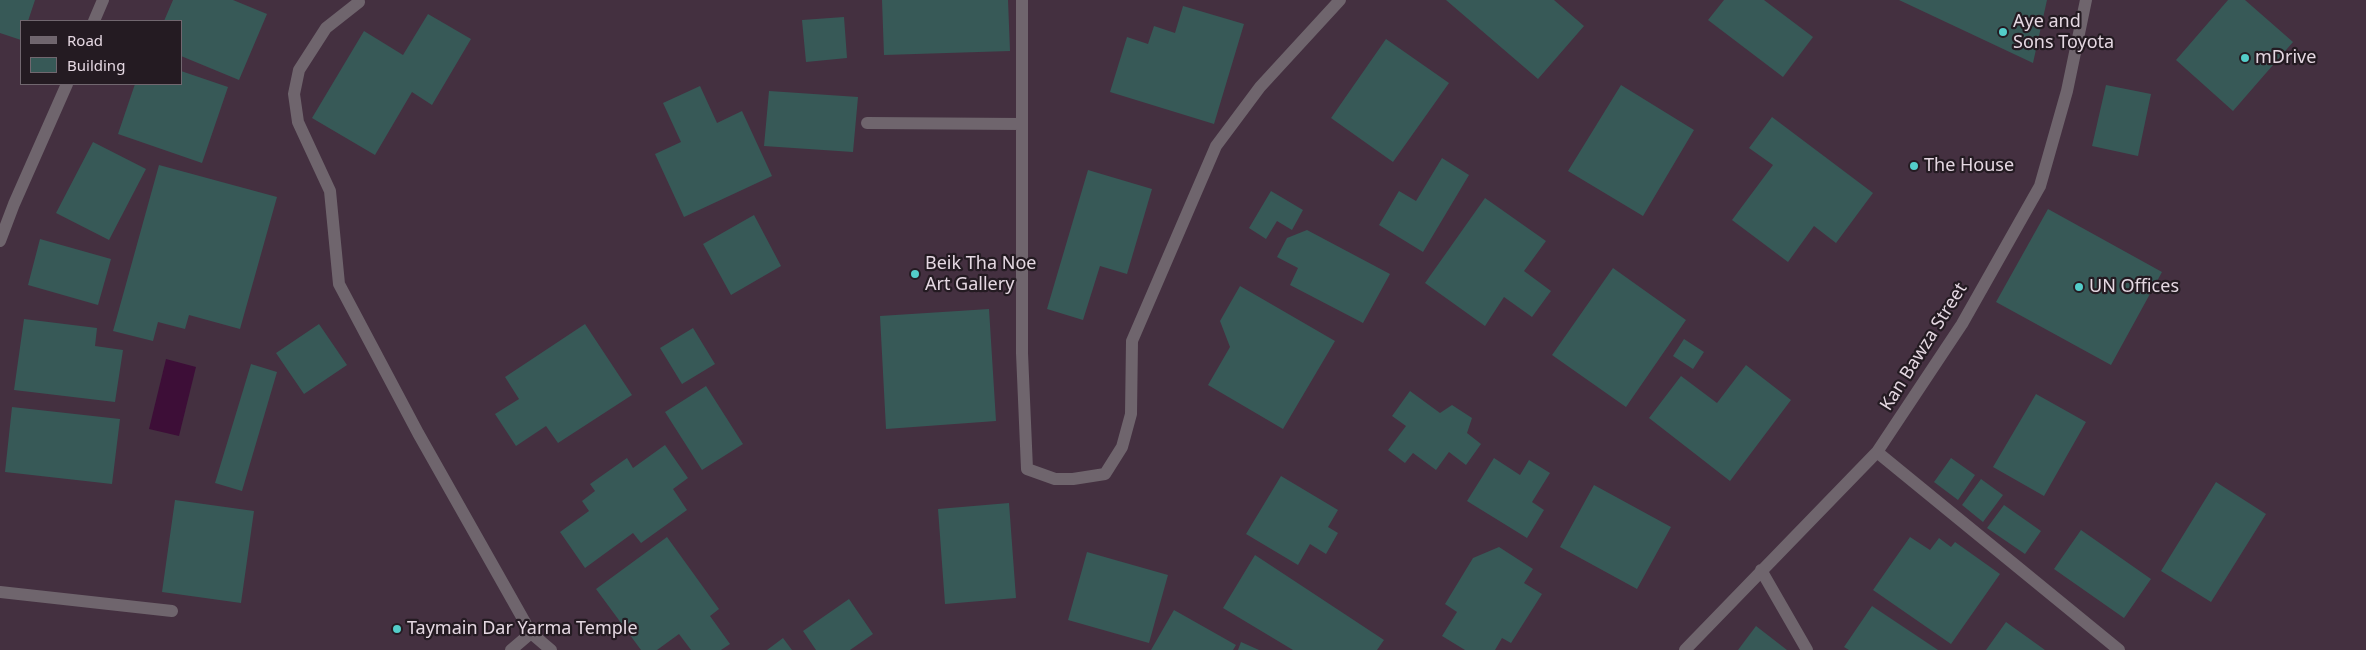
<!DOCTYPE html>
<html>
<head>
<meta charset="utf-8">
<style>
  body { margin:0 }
  #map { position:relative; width:2366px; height:650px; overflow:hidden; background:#443040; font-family:"Noto Sans",sans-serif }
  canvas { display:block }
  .legend { position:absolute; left:20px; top:20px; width:162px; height:65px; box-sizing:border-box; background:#241b22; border:1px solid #71676f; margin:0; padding:6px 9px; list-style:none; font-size:15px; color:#e5d8e2 }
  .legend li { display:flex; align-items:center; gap:10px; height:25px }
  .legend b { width:25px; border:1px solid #71676f }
</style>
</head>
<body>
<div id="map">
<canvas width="2366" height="650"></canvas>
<ul class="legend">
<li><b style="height:6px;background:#6f656d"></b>Road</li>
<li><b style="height:14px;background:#375957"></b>Building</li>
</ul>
</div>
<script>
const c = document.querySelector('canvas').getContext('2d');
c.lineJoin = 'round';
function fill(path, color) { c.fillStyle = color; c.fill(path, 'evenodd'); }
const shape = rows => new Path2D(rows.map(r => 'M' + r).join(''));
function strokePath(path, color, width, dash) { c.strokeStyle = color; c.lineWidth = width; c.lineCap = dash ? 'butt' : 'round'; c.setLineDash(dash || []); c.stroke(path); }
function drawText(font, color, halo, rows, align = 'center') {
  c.font = font + ' "Noto Sans",sans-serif'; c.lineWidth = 4.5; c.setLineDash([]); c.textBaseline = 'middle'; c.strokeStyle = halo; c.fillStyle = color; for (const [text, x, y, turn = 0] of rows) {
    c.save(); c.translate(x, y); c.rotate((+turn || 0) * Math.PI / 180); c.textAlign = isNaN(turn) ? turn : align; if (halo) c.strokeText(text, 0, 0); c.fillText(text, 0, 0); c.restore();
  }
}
fill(shape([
  [166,359,196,367,179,436,149,429]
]), '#3d0e37');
fill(shape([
  [0,0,35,0,28,21,21,21,21,40,0,33],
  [173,0,233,0,267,14,239,80,181,56,181,21,164,21],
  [882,0,1008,0,1010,51,884,55],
  [1446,0,1554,0,1584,26,1538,79],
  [1724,0,1764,0,1813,37,1783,77,1708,20],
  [1899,0,2047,0,2033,63],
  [2228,0,2245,0,2293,42,2233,111,2176,60],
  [1183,6,1244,24,1214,124,1110,92,1127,37,1148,44,1154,26,1175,33],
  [428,14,471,39,432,105,412,92,375,155,312,118,364,31,403,55],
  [844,17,847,58,806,62,802,20],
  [1386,39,1449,83,1393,162,1331,118],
  [181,71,228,87,202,163,118,134,135,84,181,84],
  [1621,85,1694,130,1643,216,1568,171],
  [2106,85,2151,94,2138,156,2092,146],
  [700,86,717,123,742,111,772,176,684,217,655,154,681,142,663,103],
  [769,91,858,97,853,152,764,146],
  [1772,117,1873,193,1836,243,1814,226,1788,262,1732,220,1773,165,1749,148],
  [93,142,146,169,109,240,56,213],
  [1442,158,1469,175,1423,252,1379,225,1399,191,1416,201],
  [159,165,277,197,240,329,189,315,185,329,158,322,153,341,113,331],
  [1088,170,1152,189,1127,274,1100,266,1083,320,1047,309],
  [1271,191,1303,210,1292,230,1277,221,1266,239,1249,228],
  [1485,198,1546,241,1524,271,1551,291,1532,317,1504,297,1485,326,1425,283],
  [2048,209,2162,272,2111,365,1996,302],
  [754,215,781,266,731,295,703,244],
  [1307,230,1390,274,1363,323,1290,285,1298,268,1277,257,1287,238],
  [40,239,111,259,98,305,28,285],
  [1613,268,1686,320,1626,407,1552,355],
  [1240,286,1335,341,1283,429,1208,385,1230,347,1220,321],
  [989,309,996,421,886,429,880,316],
  [24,319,97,328,95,346,123,350,115,402,14,390],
  [319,324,347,365,304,394,276,353],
  [585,324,632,395,558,443,546,426,516,446,495,414,519,399,505,377],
  [693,328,715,364,682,384,660,348],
  [1684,339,1704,352,1693,369,1673,356],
  [251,364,277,372,242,491,215,483],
  [1746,365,1791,400,1730,481,1649,418,1681,376,1717,403],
  [706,386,743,444,702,470,665,412],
  [1410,391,1440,413,1452,405,1472,418,1467,433,1481,444,1466,465,1449,452,1436,470,1413,453,1405,463,1388,450,1406,426,1392,416],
  [2036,394,2086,422,2044,496,1993,467],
  [12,407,120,419,112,484,5,472],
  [665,445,688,478,673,489,687,510,641,543,633,533,585,568,560,532,589,511,582,501,595,491,590,484,627,458,633,468],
  [1494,458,1520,475,1529,460,1550,473,1532,502,1544,510,1527,538,1467,501],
  [1951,458,1975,475,1958,500,1934,482],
  [1281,476,1338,510,1328,527,1338,533,1326,554,1310,544,1298,565,1246,534],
  [1981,479,2003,495,1983,522,1962,505],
  [2216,482,2266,514,2211,602,2161,571],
  [1594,485,1671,527,1637,589,1560,547],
  [175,500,254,511,241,603,162,592],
  [1009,503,1016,598,945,604,938,509],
  [2004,505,2041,531,2025,554,1987,528],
  [2081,530,2151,579,2124,618,2054,569],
  [667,537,719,609,710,616,730,644,721,650,691,650,679,634,657,650,641,650,596,589],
  [1910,537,1930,550,1939,538,1951,547,1955,542,2000,574,1951,644,1873,590],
  [1499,547,1533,569,1524,583,1542,594,1511,643,1502,638,1495,650,1465,650,1442,636,1457,612,1445,604,1473,558],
  [1087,552,1168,575,1149,643,1068,620],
  [1255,555,1384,640,1377,650,1293,650,1223,608],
  [849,599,873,634,850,650,816,650,803,631],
  [1872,606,1938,650,1849,650,1844,647],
  [1174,610,1236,645,1233,650,1151,650],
  [2006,622,2045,650,1986,650],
  [1756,626,1787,650,1738,650],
  [783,638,792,650,767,650],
  [1241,642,1259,650,1238,650]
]), '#375957');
strokePath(shape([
  [0,592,172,611]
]), '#6f656d', 12);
strokePath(shape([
  [1022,0,1022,353,1027,469,1055,479,1073,479,1105,474,1122,447,1131,414,1132,341,1216,146,1260,87,1340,0],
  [359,2,326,28,299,70,294,94,298,122,330,191,339,284,418,433,531,633,551,650],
  [94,21,103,0],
  [867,123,1022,124],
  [0,241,14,204,67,84],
  [1877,452,2119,650],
  [1761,570,1807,650],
  [511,650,531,633],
  [1685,650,1877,452,1962,324,2040,186,2067,91,2086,0]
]), '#6f656d', 12);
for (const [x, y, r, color] of [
  [2003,32,5,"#53cdc9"],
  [2245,58,5,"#53cdc9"],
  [1914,166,5,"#53cdc9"],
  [915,274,5,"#53cdc9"],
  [2079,287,5,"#53cdc9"],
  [397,629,5,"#53cdc9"]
]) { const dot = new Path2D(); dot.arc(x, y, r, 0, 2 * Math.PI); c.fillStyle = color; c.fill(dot); strokePath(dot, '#241b22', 2); }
drawText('18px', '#e5d8e2', '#241b22', [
  ["Aye and",2013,22],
  ["Sons Toyota",2013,43],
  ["mDrive",2255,58],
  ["The House",1924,166],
  ["Beik Tha Noe",925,264],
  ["Art Gallery",925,285],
  ["UN Offices",2089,287],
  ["Taymain Dar Yarma Temple",407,629]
], 'left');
drawText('18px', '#e5d8e2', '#241b22', [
  ["Kan Bawza Street",1924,347,-58]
]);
</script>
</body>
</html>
